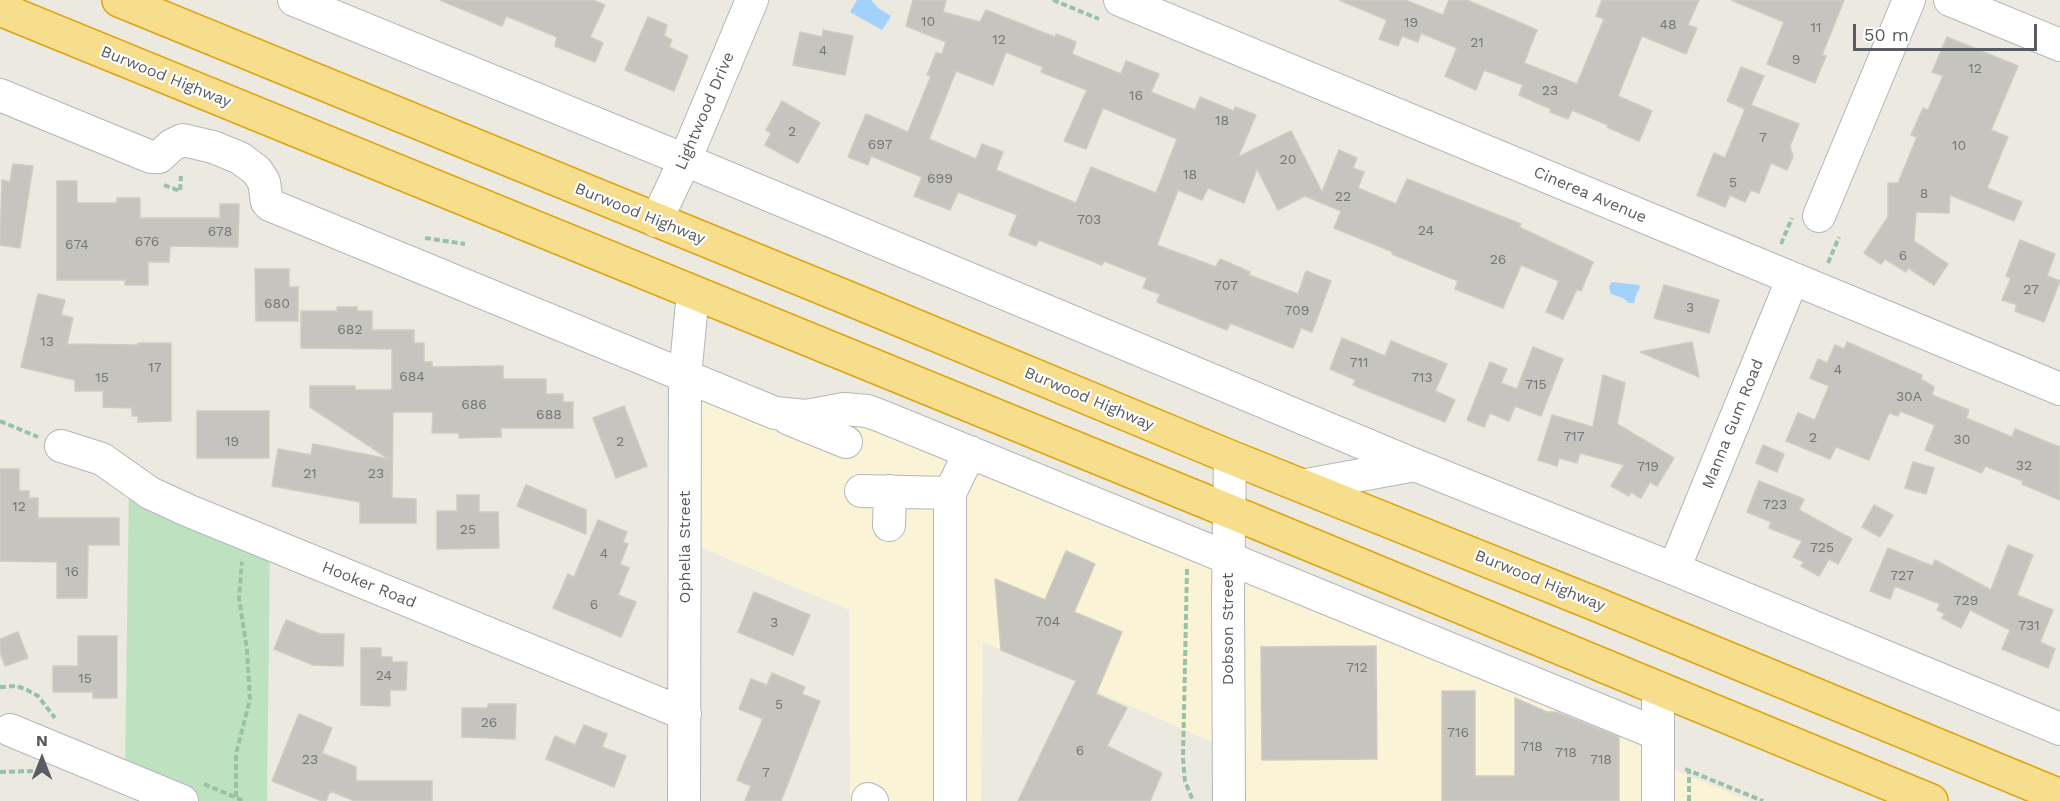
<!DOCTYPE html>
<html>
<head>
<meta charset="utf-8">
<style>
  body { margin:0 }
  #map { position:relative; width:2060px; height:801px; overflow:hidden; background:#ebe9e0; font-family:"Work Sans",sans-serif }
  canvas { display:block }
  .north { position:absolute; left:12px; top:729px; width:60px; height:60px; -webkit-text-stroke:4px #fff; paint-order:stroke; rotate:0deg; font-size:16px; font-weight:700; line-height:24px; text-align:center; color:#595c60 }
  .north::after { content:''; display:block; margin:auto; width:21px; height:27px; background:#595c60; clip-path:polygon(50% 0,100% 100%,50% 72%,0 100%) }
  .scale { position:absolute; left:1853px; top:24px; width:184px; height:27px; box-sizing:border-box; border:3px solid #595c60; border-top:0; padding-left:8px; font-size:18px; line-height:21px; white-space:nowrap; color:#595c60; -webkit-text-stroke:4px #fff; paint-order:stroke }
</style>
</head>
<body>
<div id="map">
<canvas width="2060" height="801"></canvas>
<div class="north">N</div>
<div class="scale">50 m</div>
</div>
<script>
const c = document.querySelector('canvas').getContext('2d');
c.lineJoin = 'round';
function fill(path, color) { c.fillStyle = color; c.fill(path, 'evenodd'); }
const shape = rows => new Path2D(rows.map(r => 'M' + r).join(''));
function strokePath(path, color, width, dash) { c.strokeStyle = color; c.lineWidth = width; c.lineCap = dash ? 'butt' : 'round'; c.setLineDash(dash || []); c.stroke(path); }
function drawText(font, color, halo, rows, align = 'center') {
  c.font = font + ' "Work Sans",sans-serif'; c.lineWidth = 4.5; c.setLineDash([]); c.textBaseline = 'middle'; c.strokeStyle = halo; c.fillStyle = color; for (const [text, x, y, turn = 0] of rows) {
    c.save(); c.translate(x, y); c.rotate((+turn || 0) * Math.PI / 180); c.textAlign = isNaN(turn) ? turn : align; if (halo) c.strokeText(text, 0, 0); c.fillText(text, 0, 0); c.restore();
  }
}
fill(shape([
  [685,376,834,411,1658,734,1658,763,1749,801,1229,801,1228,749,983,642,981,801,850,801,849,610,685,541]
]), '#fbf3d5');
fill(shape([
  [129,478,270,544,267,801,182,801,125,778]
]), '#bee2bf');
fill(shape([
  [857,0,871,0,878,8,891,16,882,30,850,12],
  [1612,282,1639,285,1640,288,1637,292,1634,303,1629,303,1623,298,1611,294,1609,287]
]), '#a2d1f9');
const building = shape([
  [440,0,593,0,605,5,590,37,603,43,595,62,555,46,557,37,506,16,502,26,440,0],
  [913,0,946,0,943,12,980,22,986,10,1055,37,1056,34,1076,42,1072,54,1121,74,1126,61,1159,74,1151,92,1195,110,1200,97,1234,111,1235,107,1256,115,1238,157,1291,131,1322,192,1339,150,1357,158,1353,168,1364,172,1358,188,1396,204,1407,179,1521,224,1519,227,1593,262,1581,291,1577,289,1563,319,1546,312,1559,281,1521,265,1503,308,1455,289,1458,281,1392,254,1393,252,1334,228,1341,211,1305,196,1278,210,1257,169,1244,203,1208,188,1202,200,1178,190,1157,245,1216,267,1220,259,1250,272,1249,275,1298,294,1306,271,1331,281,1312,332,1301,328,1293,348,1230,323,1227,330,1157,302,1160,294,1143,288,1147,278,1104,261,1102,265,1039,240,1036,246,1009,235,1017,215,958,192,950,210,914,196,922,177,871,156,868,165,848,157,866,114,908,132,931,76,927,75,936,53,942,54,946,42,906,26,913,0],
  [1006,52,1043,67,1041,72,1087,90,1064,141,1086,149,1103,108,1177,139,1156,193,1091,167,1076,203,996,170,1003,152,982,144,976,159,929,139,956,71,993,85,1006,52],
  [1339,0,1405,0,1443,15,1449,0,1467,0,1537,30,1524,63,1577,84,1604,19,1596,16,1602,0,1699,0,1688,25,1697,28,1686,54,1642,36,1618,96,1652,111,1639,141,1607,127,1608,125,1572,110,1568,119,1550,112,1551,109,1519,95,1523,85,1484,70,1476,90,1445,76,1457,48,1421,33,1418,42,1402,36,1398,46,1379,39,1387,20,1339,0],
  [1731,0,1844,0,1822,55,1826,56,1815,83,1767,64,1784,22,1731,0],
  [648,17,667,25,664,36,672,40,669,47,688,56,674,91,625,70,648,17],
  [823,30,853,36,845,75,793,65,800,32,822,37,823,30],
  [1947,37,2018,66,1991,130,2008,137,1987,188,2022,202,2014,221,1950,195,1949,213,1916,212,1914,241,1948,264,1934,285,1908,268,1906,272,1885,259,1881,264,1864,253,1888,217,1888,183,1898,183,1917,137,1911,135,1923,108,1928,110,1943,76,1932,72,1947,37],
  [1741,67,1764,76,1751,105,1799,124,1790,146,1793,157,1787,170,1771,163,1759,193,1751,190,1745,202,1730,195,1725,207,1697,195,1714,153,1725,158,1745,109,1727,101,1741,67],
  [782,101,820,123,798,163,765,145,771,133,766,130,782,101],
  [13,164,33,166,20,248,0,245,2,180,10,182,13,164],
  [57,181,77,181,77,203,117,203,117,198,140,198,140,218,220,218,220,204,239,204,238,247,170,246,169,262,148,262,148,285,125,285,125,280,57,280,57,181],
  [2020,240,2055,254,2047,276,2060,281,2044,322,2015,311,2017,305,2002,300,2011,278,2006,276,2020,240],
  [255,269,289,269,289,287,298,287,298,321,256,321,255,269],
  [1664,285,1719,300,1709,333,1654,318,1664,285],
  [38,294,65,300,61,315,73,318,67,344,138,345,138,343,171,343,171,421,138,422,138,416,132,416,132,408,103,407,103,391,75,391,75,380,21,367,38,294],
  [337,307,357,307,357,311,372,311,372,330,414,330,414,343,424,343,424,362,432,362,432,367,503,366,503,379,546,379,546,394,563,394,563,402,573,402,573,428,501,428,501,437,459,438,459,433,432,433,433,412,393,412,392,498,416,499,416,523,360,523,360,502,272,486,278,449,311,455,313,444,389,459,310,407,310,386,355,386,355,390,392,390,392,349,301,348,301,311,337,311,337,307],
  [1342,338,1385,356,1391,341,1447,364,1435,391,1455,400,1445,422,1353,385,1356,380,1330,369,1342,338],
  [1692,342,1699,377,1640,352,1692,342],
  [1847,342,1922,375,1921,379,1934,387,1932,395,1969,410,1966,418,2012,437,2015,429,2060,447,2060,500,2022,484,2023,481,1985,466,1982,473,1925,450,1935,425,1900,411,1898,416,1889,413,1869,460,1836,447,1830,459,1786,441,1798,413,1815,420,1829,386,1810,378,1818,359,1827,363,1835,345,1844,349,1847,342],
  [1533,347,1563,359,1541,416,1515,406,1509,421,1490,413,1484,427,1467,420,1490,362,1507,369,1501,383,1517,389,1533,347],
  [1603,375,1625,383,1617,424,1674,458,1657,486,1650,482,1641,498,1631,492,1629,496,1611,486,1624,465,1580,453,1577,463,1559,458,1557,466,1538,460,1552,415,1593,427,1603,375],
  [624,406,647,466,616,478,593,418,624,406],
  [197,411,269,411,269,458,197,458,197,411],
  [1763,445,1784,454,1777,472,1756,463,1763,445],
  [1913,462,1934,468,1926,494,1905,488,1913,462],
  [0,469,19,469,19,491,29,491,29,498,38,498,38,518,119,518,119,545,88,545,87,598,57,598,57,562,0,561,0,469],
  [1759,481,1804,499,1799,510,1852,539,1838,564,1829,559,1819,576,1801,566,1804,562,1793,557,1802,541,1769,528,1771,522,1747,512,1759,481],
  [526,485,586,510,586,534,517,506,526,485],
  [457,495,479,495,479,512,498,512,499,548,437,549,437,511,457,511,457,495],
  [1874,505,1893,515,1880,537,1862,527,1874,505],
  [598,520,627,532,623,542,628,544,620,564,629,568,618,595,636,602,621,637,553,608,568,574,574,577,598,520],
  [2008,545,2033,555,2017,595,2053,610,2040,642,2055,649,2048,668,2002,649,2010,630,1970,610,1961,628,1942,618,1945,614,1937,610,1940,604,1895,586,1890,599,1870,591,1888,548,1932,566,1935,560,1991,590,2008,545],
  [1066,551,1095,564,1074,612,1122,632,1096,694,1127,708,1107,746,1162,773,1150,801,1018,801,1076,681,1001,650,995,579,1045,600,1066,551],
  [754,592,810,615,793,655,738,632,754,592],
  [286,620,320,634,344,634,343,666,313,665,274,649,286,620],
  [18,632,28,658,5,666,0,652,0,639,18,632],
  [78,636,117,636,117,698,93,698,93,692,53,692,53,666,78,666,78,636],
  [1376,646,1377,759,1262,760,1261,647,1376,646],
  [361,648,381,648,381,657,392,657,392,662,407,662,406,690,390,690,390,706,361,705,361,648],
  [772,673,805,687,802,694,820,701,781,801,745,801,751,786,737,780,763,719,739,709,751,679,767,685,772,673],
  [1442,691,1475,691,1475,776,1515,776,1515,698,1547,712,1556,712,1619,737,1619,801,1442,801,1442,691],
  [488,704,516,704,515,739,462,737,462,708,488,708,488,704],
  [299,714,332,728,322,753,356,767,356,781,432,781,432,801,355,801,330,791,326,801,322,801,272,781,299,714],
  [584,725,607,734,602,747,626,756,614,787,546,759,555,736,575,745,584,725]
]);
fill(building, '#c6c4be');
strokePath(building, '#cfcbbf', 1.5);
const minor = shape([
  [294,0,685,160,1415,465,1674,569,2060,729],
  [1120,0,2060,389],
  [1950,0,2060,45],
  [0,95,151,157,159,157,172,145,183,140,213,147,240,158,257,171,264,182,267,202,270,205,775,413,806,416,844,409,867,411,881,416,1658,734],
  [1819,216,1909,0],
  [656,221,685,160,752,0],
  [789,419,846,442],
  [61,446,102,459,150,493,187,510,685,714],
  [1301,486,1415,465],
  [861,491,950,493],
  [889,525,890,491],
  [1674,569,1792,280],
  [10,730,182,801],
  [868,799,872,801],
  [684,801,685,376,693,293],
  [950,801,950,493,970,452],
  [1229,801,1228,598,1230,457],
  [1658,801,1658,688]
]);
const highway = shape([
  [119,0,855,301,1230,457,1598,605,2060,796],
  [0,9,1229,511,1931,801]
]);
strokePath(minor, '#b3b6ba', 34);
strokePath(highway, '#dea30e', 36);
strokePath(shape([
  [1053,0,1099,19],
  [164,185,180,191,181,176],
  [425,238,465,244],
  [1781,244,1792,218],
  [1828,263,1839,237],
  [0,421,38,437],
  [1187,569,1183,758,1185,781,1193,801],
  [0,687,17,686,27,690,38,696,55,718],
  [1685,769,1763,801],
  [0,772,35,771],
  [204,784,244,801],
  [236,797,236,754,250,699,247,650,239,598,242,562],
  [1689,801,1689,771]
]), '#98c2a5', 4, [6, 3]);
strokePath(minor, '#fff', 32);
strokePath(highway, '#f6de8d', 33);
drawText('14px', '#747678', null, [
  ["10",928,22],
  ["19",1411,23],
  ["48",1668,25],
  ["11",1816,28],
  ["12",999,40],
  ["21",1477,43],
  ["4",823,51],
  ["9",1796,60],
  ["12",1975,69],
  ["23",1550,91],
  ["16",1136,96],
  ["18",1222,121],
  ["2",792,132],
  ["7",1763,138],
  ["697",880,145],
  ["10",1959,146],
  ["20",1288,160],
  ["18",1190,175],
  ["699",940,179],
  ["5",1733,183],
  ["8",1924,194],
  ["22",1343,197],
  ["703",1089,220],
  ["24",1426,231],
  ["678",220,232],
  ["676",147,242],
  ["674",77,245],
  ["6",1903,256],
  ["26",1498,260],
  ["707",1226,286],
  ["27",2031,290],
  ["680",277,304],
  ["3",1690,308],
  ["709",1297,311],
  ["682",350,330],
  ["13",47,342],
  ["711",1359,363],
  ["17",155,368],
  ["4",1838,370],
  ["684",412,377],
  ["15",102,378],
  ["713",1422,378],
  ["715",1536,385],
  ["30A",1909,397],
  ["686",474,405],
  ["688",549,415],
  ["717",1574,437],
  ["2",1813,438],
  ["30",1962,440],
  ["19",232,442],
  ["2",620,442],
  ["32",2024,466],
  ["719",1648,467],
  ["21",310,474],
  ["23",376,474],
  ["723",1775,505],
  ["12",19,507],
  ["25",468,530],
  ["725",1822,548],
  ["4",604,554],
  ["16",72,572],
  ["727",1902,576],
  ["729",1966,601],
  ["6",594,605],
  ["704",1048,622],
  ["3",774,623],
  ["731",2029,626],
  ["712",1357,668],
  ["24",384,676],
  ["15",85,679],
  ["5",779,705],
  ["26",489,723],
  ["716",1458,733],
  ["718",1532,747],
  ["6",1080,751],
  ["718",1566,753],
  ["23",310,760],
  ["718",1601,760],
  ["7",766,773]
]);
drawText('16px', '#595c60', '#fff', [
  ["Burwood Highway",166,77,22],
  ["Lightwood Drive",705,111,-67],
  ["Cinerea Avenue",1590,195,23],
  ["Burwood Highway",640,214,22],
  ["Burwood Highway",1089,399,23],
  ["Manna Gum Road",1733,424,-68],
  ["Ophelia Street",685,547,-90],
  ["Burwood Highway",1540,581,22],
  ["Hooker Road",369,585,22],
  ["Dobson Street",1228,629,-90]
]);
</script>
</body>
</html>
